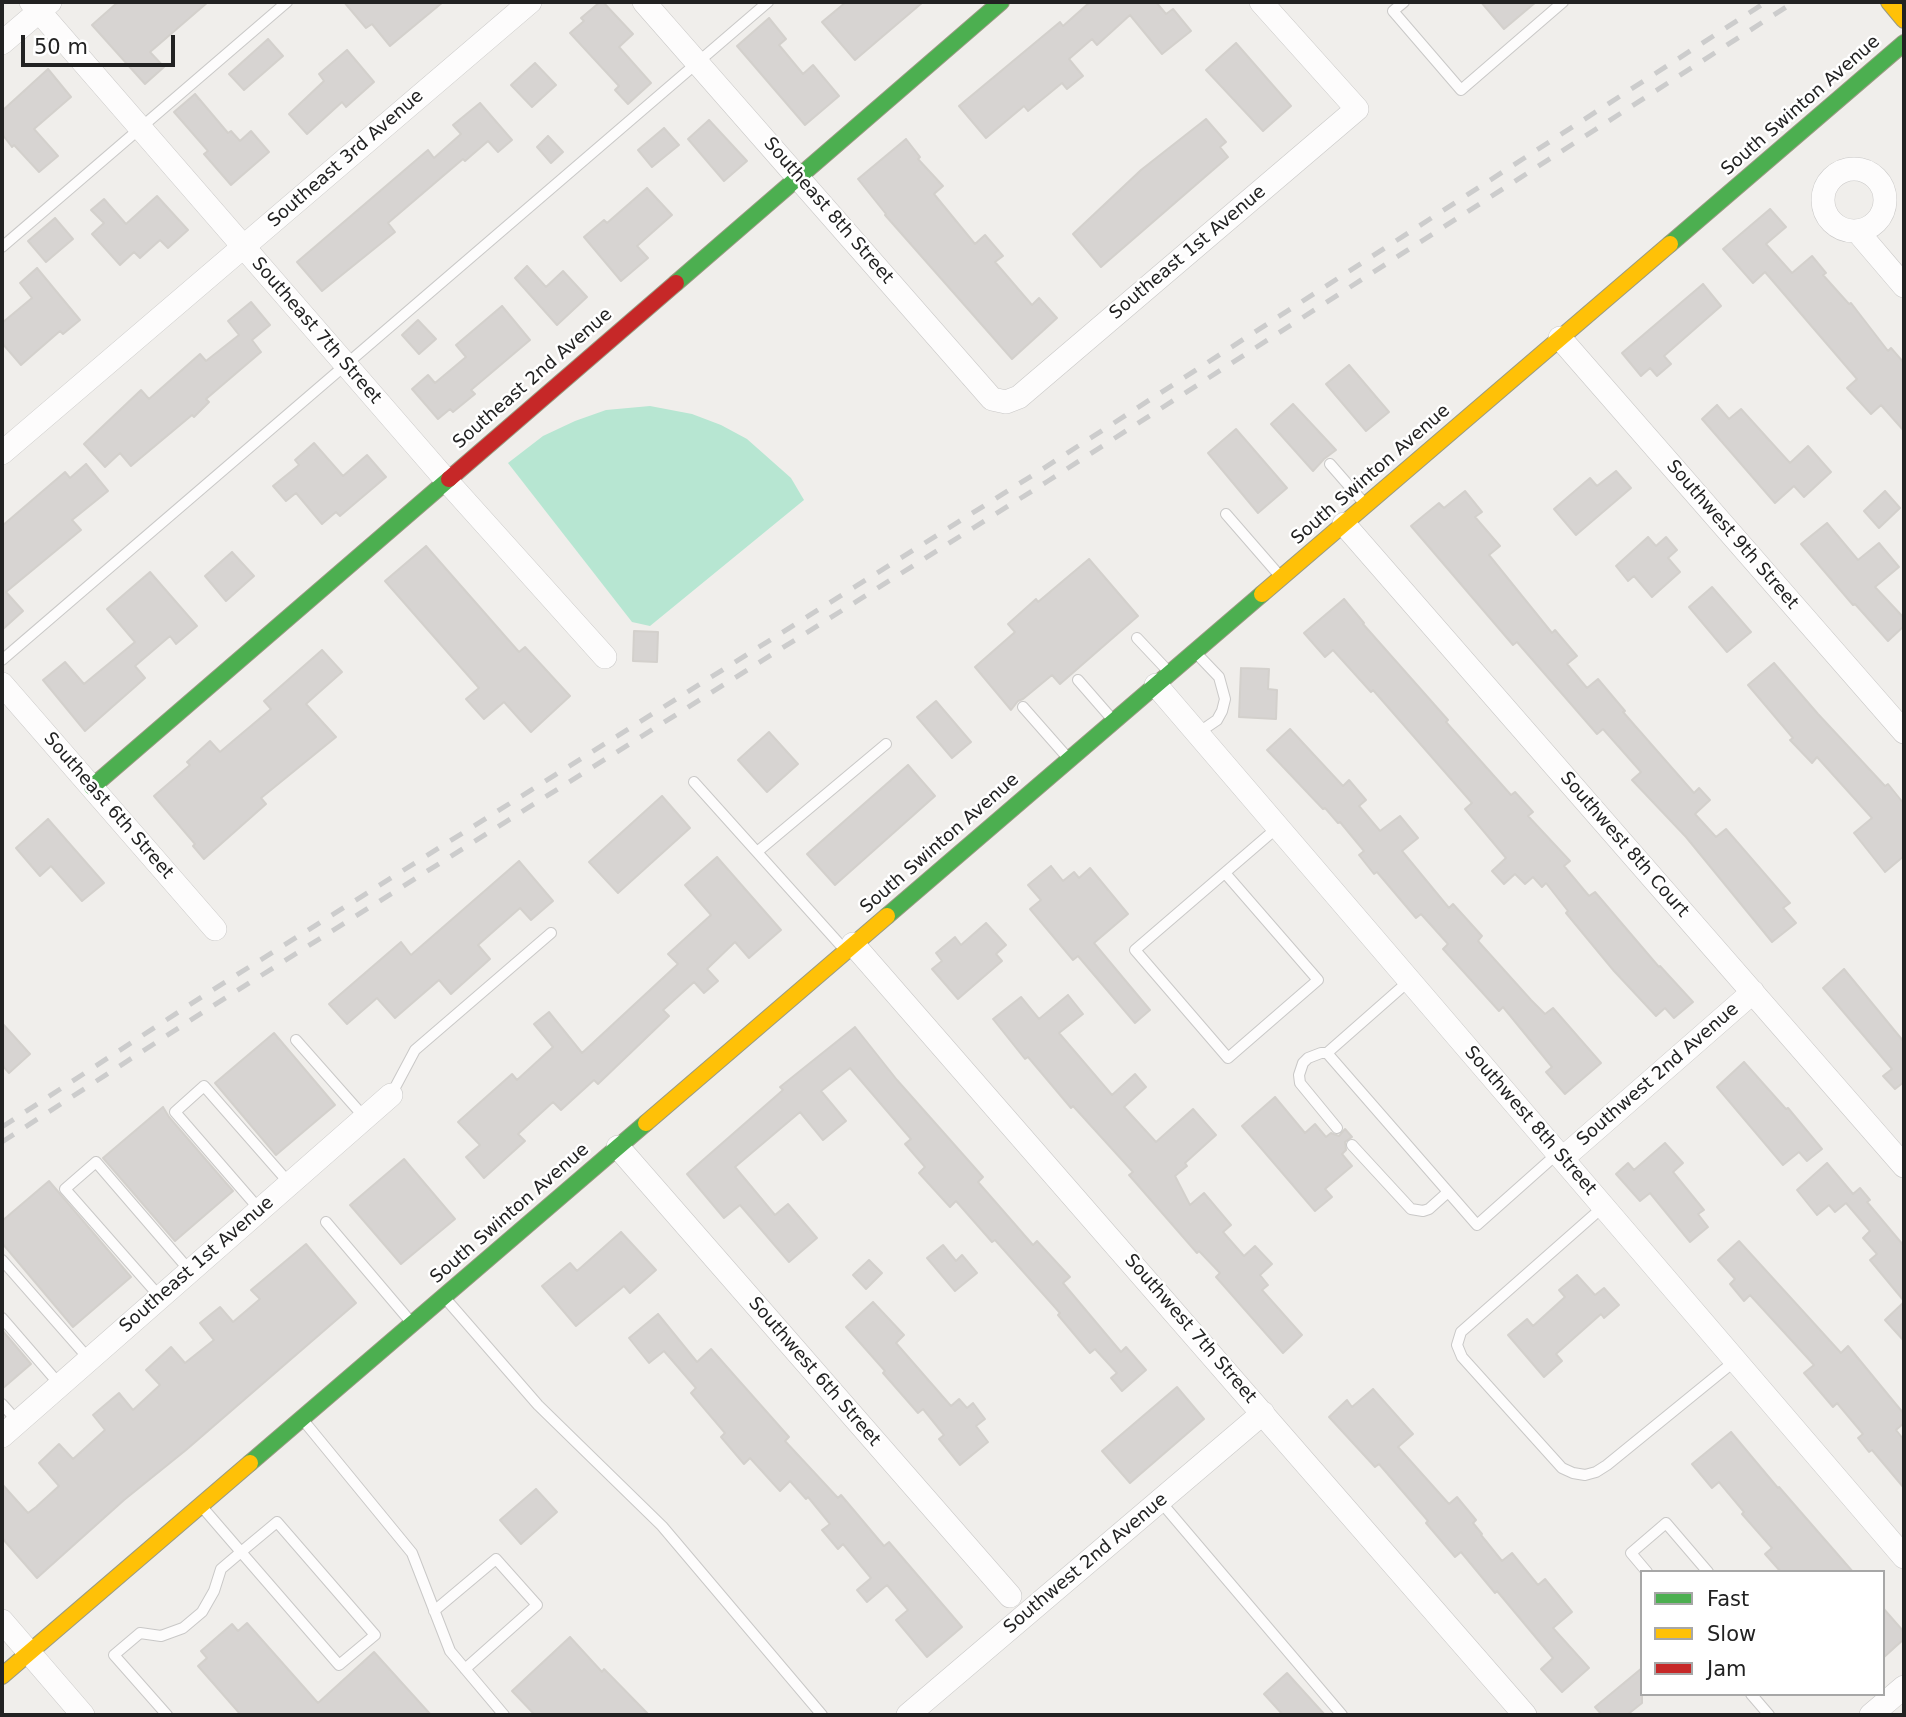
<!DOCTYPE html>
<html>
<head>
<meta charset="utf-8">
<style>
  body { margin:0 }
  #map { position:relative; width:1906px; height:1717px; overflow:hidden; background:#f0eeeb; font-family:"DejaVu Sans",sans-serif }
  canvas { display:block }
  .frame { position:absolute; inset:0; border:4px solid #222; pointer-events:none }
  .legend { position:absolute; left:1640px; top:1570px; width:245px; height:126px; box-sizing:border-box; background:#fff; border:2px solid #a7a7a7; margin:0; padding:9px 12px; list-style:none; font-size:21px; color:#222 }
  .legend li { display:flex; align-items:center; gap:14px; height:35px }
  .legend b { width:35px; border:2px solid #a7a7a7 }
  .scale { position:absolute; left:21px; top:35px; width:154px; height:32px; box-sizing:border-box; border:4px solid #222; border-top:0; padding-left:9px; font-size:21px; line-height:24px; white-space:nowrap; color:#222; -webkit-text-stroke:5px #fff; paint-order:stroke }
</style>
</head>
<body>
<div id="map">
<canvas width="1906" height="1717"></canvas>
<div class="frame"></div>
<ul class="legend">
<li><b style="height:9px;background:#4caf50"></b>Fast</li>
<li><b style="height:9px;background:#ffc107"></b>Slow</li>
<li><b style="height:9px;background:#c62828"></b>Jam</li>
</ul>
<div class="scale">50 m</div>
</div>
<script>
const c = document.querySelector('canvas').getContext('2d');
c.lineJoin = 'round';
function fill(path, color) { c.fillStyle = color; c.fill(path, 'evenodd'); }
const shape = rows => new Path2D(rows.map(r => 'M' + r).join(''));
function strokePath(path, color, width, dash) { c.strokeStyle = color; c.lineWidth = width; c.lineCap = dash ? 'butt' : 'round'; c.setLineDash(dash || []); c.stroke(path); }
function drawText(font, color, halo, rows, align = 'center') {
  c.font = font + ' "DejaVu Sans",sans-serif'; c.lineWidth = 5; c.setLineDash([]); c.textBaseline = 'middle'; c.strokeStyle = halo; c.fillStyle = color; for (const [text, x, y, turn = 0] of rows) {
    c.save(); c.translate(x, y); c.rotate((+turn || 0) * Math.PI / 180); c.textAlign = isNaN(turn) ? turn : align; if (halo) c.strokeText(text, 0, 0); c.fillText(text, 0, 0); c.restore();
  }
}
fill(shape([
  [650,406,692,414,721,425,747,439,791,478,804,500,650,626,632,622,508,463,543,436,575,421,606,410]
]), '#b7e6d2');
const building = shape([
  [118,2,208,2,150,52,164,67,145,84,92,25,118,2],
  [344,2,443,2,390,46,372,24,366,28,344,2],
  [600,2,603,2,633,34,619,47,651,83,628,104,615,90,619,86,570,33,584,21,581,18,600,2],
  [846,2,923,2,855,60,822,22,846,2],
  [1090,2,1156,2,1166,14,1173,9,1191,31,1162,54,1130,15,1097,45,1092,39,1069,59,1083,76,1067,89,1062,83,1028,111,1024,106,986,138,959,106,1060,22,1063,26,1090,2],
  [1481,2,1536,2,1504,29,1481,2],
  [769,18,786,39,779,45,803,74,813,65,839,96,805,125,737,46,769,18],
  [268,39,283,56,244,90,229,74,268,39],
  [1236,43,1291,106,1263,131,1206,70,1236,43],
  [347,50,374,82,346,107,342,102,307,134,289,114,324,81,319,74,347,50],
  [535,63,556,85,532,107,511,85,535,63],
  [48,69,71,97,34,129,58,156,39,172,14,145,12,147,2,134,2,111,48,69],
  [195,94,228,133,231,131,240,141,251,131,269,152,231,185,204,154,208,151,174,112,195,94],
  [480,103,512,140,498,152,488,141,465,161,463,159,388,223,395,232,322,291,297,262,428,150,434,158,461,134,453,125,480,103],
  [1206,119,1226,142,1220,147,1228,157,1101,267,1073,234,1141,170,1206,119],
  [709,120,747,161,724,181,688,139,709,120],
  [664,128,679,145,652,167,638,150,664,128],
  [548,136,563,152,551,163,537,147,548,136],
  [906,139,920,157,918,159,943,186,934,194,975,244,985,235,1003,256,995,262,1032,305,1039,298,1057,318,1012,359,885,215,886,214,858,179,906,139],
  [647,188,672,215,637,246,648,258,621,281,584,237,604,220,607,223,647,188],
  [157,196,188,230,168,248,160,240,140,258,134,252,120,265,92,234,104,223,91,210,104,199,126,224,157,196],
  [1770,209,1786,227,1766,244,1792,273,1812,256,1826,273,1823,275,1849,304,1851,303,1888,351,1891,348,1904,363,1904,431,1881,405,1871,414,1847,388,1857,379,1765,272,1753,283,1723,249,1770,209],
  [55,218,73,239,46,262,28,241,55,218],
  [527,266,546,287,563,271,587,297,557,325,515,278,527,266],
  [37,268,80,320,63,334,60,331,21,365,2,343,2,323,32,298,20,283,37,268],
  [1703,284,1721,306,1664,356,1671,364,1657,376,1650,368,1641,376,1622,353,1703,284],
  [251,302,270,325,252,340,261,352,206,399,209,402,194,417,192,415,131,466,120,453,105,467,84,444,141,390,149,399,200,354,206,361,239,335,228,321,251,302],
  [502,306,530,340,471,390,475,394,453,412,450,409,438,419,412,389,428,375,435,383,466,357,456,345,502,306],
  [418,320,436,339,419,354,402,335,418,320],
  [1349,365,1389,412,1366,431,1326,384,1349,365],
  [1293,404,1336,450,1324,459,1313,471,1271,424,1293,404],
  [1717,405,1729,419,1741,409,1790,463,1808,446,1831,472,1804,497,1794,486,1775,503,1702,419,1717,405],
  [1236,429,1287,488,1258,513,1208,453,1236,429],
  [314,443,343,476,367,455,386,477,340,516,336,512,322,524,296,493,286,501,273,486,299,465,295,460,314,443],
  [86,464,108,491,72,520,81,530,6,592,23,611,2,630,2,526,65,472,70,478,86,464],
  [1616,471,1631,488,1576,535,1554,509,1590,478,1597,486,1616,471],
  [1465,491,1482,512,1475,517,1500,546,1489,555,1552,633,1555,630,1577,656,1567,664,1587,688,1598,679,1625,711,1623,712,1694,793,1699,788,1710,800,1695,814,1716,837,1726,829,1790,903,1783,908,1796,923,1772,942,1686,837,1632,780,1641,772,1603,729,1597,734,1517,642,1513,645,1411,526,1439,503,1444,508,1465,491],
  [1885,491,1900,508,1879,528,1864,511,1885,491],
  [1827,523,1858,560,1879,543,1899,567,1875,587,1904,618,1904,626,1888,641,1855,604,1853,605,1801,544,1827,523],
  [1648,537,1656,546,1666,537,1677,550,1668,558,1680,572,1652,597,1634,576,1628,581,1616,566,1648,537],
  [426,546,519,652,525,647,570,696,531,732,504,702,484,719,466,699,479,688,385,581,426,546],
  [232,552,254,576,226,601,205,576,232,552],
  [1089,559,1138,616,1060,684,1052,675,1023,699,1018,701,1011,710,975,667,1015,632,1008,624,1036,599,1038,602,1089,559],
  [150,572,197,626,176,644,170,636,135,666,145,678,85,731,43,680,65,662,84,684,135,642,107,609,150,572],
  [1712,587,1751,632,1727,652,1689,607,1712,587],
  [1344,599,1364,623,1363,624,1448,720,1446,722,1511,795,1515,792,1533,812,1528,816,1570,861,1564,866,1589,896,1595,892,1659,967,1660,966,1693,1002,1674,1018,1665,1008,1656,1016,1614,971,1566,913,1568,911,1546,883,1542,887,1533,877,1525,884,1515,874,1504,884,1492,871,1506,858,1465,809,1472,803,1373,690,1371,692,1333,650,1325,657,1304,633,1344,599],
  [634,631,658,632,657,662,633,661,634,631],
  [322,650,342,672,306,704,336,737,261,798,266,804,204,859,193,846,195,844,154,796,190,765,187,762,210,741,220,752,271,709,264,701,322,650],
  [1774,663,1818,714,1885,786,1888,784,1904,804,1904,856,1885,872,1854,833,1872,818,1817,757,1812,763,1790,740,1793,738,1748,685,1774,663],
  [1241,668,1269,669,1268,689,1277,690,1276,719,1239,717,1241,668],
  [936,701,971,742,952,758,917,717,936,701],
  [1290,729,1343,786,1349,780,1366,800,1359,806,1380,831,1400,816,1418,838,1402,851,1449,908,1453,904,1482,936,1478,941,1531,1000,1545,1014,1553,1008,1601,1063,1565,1094,1546,1072,1552,1067,1503,1007,1499,1011,1443,949,1448,944,1421,914,1416,918,1377,872,1374,874,1359,855,1364,851,1340,822,1338,823,1325,808,1323,809,1267,750,1290,729],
  [769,732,798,764,767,792,738,760,769,732],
  [908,765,935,796,835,885,807,854,908,765],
  [662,796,690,828,618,893,589,862,662,796],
  [48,819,104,883,82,901,51,866,40,876,16,848,48,819],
  [717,857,781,930,749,958,735,942,707,969,718,981,704,993,694,982,663,1010,669,1016,598,1084,594,1080,561,1110,553,1102,518,1134,525,1141,484,1178,466,1157,480,1145,458,1122,512,1074,517,1080,553,1047,534,1024,549,1012,582,1053,678,964,668,954,711,915,685,885,717,857],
  [519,861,553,901,531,920,520,908,478,945,490,959,451,994,439,980,395,1018,377,998,347,1024,329,1004,401,942,411,955,519,861],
  [1051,866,1063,881,1074,872,1079,878,1090,868,1128,914,1094,943,1150,1010,1135,1023,1078,956,1073,960,1030,909,1041,900,1028,885,1051,866],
  [986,923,1006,945,996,954,1002,961,958,999,932,969,942,961,936,953,955,937,961,945,986,923],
  [1844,969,1904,1042,1904,1082,1895,1089,1883,1076,1892,1069,1823,988,1844,969],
  [1068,995,1083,1014,1059,1033,1112,1095,1135,1074,1146,1087,1124,1107,1156,1142,1193,1109,1216,1135,1185,1163,1187,1166,1175,1176,1190,1205,1204,1193,1231,1225,1223,1232,1244,1256,1255,1246,1272,1264,1260,1275,1268,1285,1262,1290,1302,1335,1283,1353,1216,1277,1220,1273,1199,1251,1197,1253,1129,1175,1133,1172,1073,1106,1071,1108,1028,1057,1025,1059,993,1019,1021,997,1039,1019,1068,995],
  [2,1023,30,1054,9,1073,2,1065,2,1023],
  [855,1027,897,1080,983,1177,978,1182,1033,1245,1037,1241,1070,1277,1063,1283,1121,1352,1126,1347,1146,1370,1122,1391,1111,1378,1117,1373,1095,1349,1090,1353,1058,1315,1060,1313,995,1240,992,1242,956,1201,950,1207,919,1173,925,1167,905,1144,911,1139,850,1068,821,1091,846,1121,823,1140,800,1112,735,1167,775,1215,788,1204,817,1238,789,1262,740,1205,724,1218,687,1174,783,1090,780,1087,855,1027],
  [274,1033,335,1105,276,1155,215,1083,274,1033],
  [1744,1062,1786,1109,1788,1108,1822,1149,1807,1161,1799,1152,1783,1165,1717,1087,1744,1062],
  [1275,1097,1305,1133,1315,1124,1326,1137,1331,1133,1339,1136,1345,1129,1352,1137,1345,1142,1346,1150,1342,1154,1352,1166,1325,1189,1332,1197,1315,1211,1242,1126,1275,1097],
  [163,1107,169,1117,233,1191,175,1241,103,1158,163,1107],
  [1665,1143,1683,1163,1673,1172,1704,1210,1698,1214,1708,1227,1690,1242,1650,1193,1640,1201,1616,1174,1628,1163,1634,1170,1665,1143],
  [404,1159,455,1219,401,1264,350,1205,404,1159],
  [1827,1163,1853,1194,1860,1188,1870,1200,1867,1202,1904,1246,1904,1301,1870,1260,1877,1254,1863,1238,1870,1231,1846,1203,1835,1212,1829,1205,1817,1215,1797,1190,1827,1163],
  [49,1181,131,1277,73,1327,2,1243,2,1221,49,1181],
  [621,1232,656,1270,630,1293,624,1286,576,1326,542,1286,570,1263,577,1271,621,1232],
  [1739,1241,1841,1353,1848,1346,1904,1414,1904,1423,1896,1430,1904,1440,1904,1488,1872,1450,1869,1452,1858,1438,1863,1434,1837,1403,1833,1407,1804,1373,1814,1365,1750,1295,1744,1301,1730,1284,1735,1279,1718,1260,1739,1241],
  [306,1244,356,1303,186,1450,124,1500,37,1578,2,1538,2,1484,28,1513,36,1507,59,1486,39,1463,59,1444,73,1459,105,1430,93,1415,119,1393,133,1410,160,1385,146,1370,171,1347,185,1363,214,1340,200,1323,220,1307,233,1322,260,1299,251,1290,306,1244],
  [943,1245,956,1261,962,1255,977,1273,955,1291,927,1258,943,1245],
  [869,1260,882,1273,866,1289,853,1275,869,1260],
  [1577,1275,1595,1295,1604,1288,1619,1305,1604,1318,1601,1314,1556,1354,1562,1361,1544,1377,1508,1335,1527,1319,1533,1326,1565,1297,1559,1290,1577,1275],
  [873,1302,904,1335,896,1343,951,1406,959,1399,967,1408,973,1403,985,1419,976,1426,988,1442,960,1465,939,1439,944,1435,923,1409,918,1413,883,1373,885,1371,846,1327,873,1302],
  [1904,1302,1904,1341,1885,1320,1904,1302],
  [658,1314,697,1362,711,1349,789,1437,785,1441,838,1498,841,1495,884,1546,889,1542,962,1627,927,1657,896,1620,908,1610,887,1585,867,1602,857,1590,871,1578,843,1544,838,1549,822,1530,830,1524,808,1497,806,1499,790,1481,780,1491,750,1458,744,1464,721,1437,725,1433,691,1393,696,1388,664,1351,649,1363,629,1338,658,1314],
  [2,1330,31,1364,2,1389,2,1330],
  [1177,1387,1204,1419,1130,1483,1102,1451,1177,1387],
  [1373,1389,1413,1434,1398,1447,1449,1504,1457,1497,1476,1520,1473,1523,1482,1534,1481,1535,1502,1561,1512,1553,1538,1585,1545,1579,1572,1612,1553,1628,1589,1668,1562,1692,1541,1669,1553,1658,1497,1591,1495,1593,1461,1552,1455,1557,1426,1523,1428,1521,1379,1464,1375,1467,1329,1417,1347,1400,1352,1407,1373,1389],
  [1731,1432,1778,1488,1779,1487,1853,1572,1781,1572,1765,1554,1772,1548,1742,1514,1744,1512,1719,1482,1712,1488,1692,1464,1731,1432],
  [536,1489,557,1512,521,1544,500,1520,536,1489],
  [1883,1608,1904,1632,1904,1639,1883,1658,1883,1608],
  [247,1623,318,1703,374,1652,431,1715,241,1715,198,1666,207,1658,201,1651,232,1624,238,1631,247,1623],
  [570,1637,602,1672,604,1669,649,1715,535,1715,512,1691,570,1637],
  [1642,1668,1642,1703,1627,1715,1602,1715,1595,1707,1642,1668],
  [1287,1673,1325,1715,1283,1715,1264,1694,1287,1673]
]);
fill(building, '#d7d4d2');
strokePath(building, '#d3d0cc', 2);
const lane = shape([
  [1404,2,1393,11,1461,90,1563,2],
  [2,247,287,2],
  [1330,464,1364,503],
  [1226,514,1279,575],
  [1137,638,1168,671],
  [1196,653,1219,677,1225,699,1222,711,1217,720,1198,733],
  [2,660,768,2],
  [1078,680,1112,719],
  [1023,707,1067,757],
  [694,782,844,949],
  [757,852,886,744],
  [1225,873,1318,980,1228,1058,1135,950,1278,827],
  [1410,980,1327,1053,1477,1225,1558,1153],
  [296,1040,365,1118],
  [1327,1053,1321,1053,1308,1058,1303,1063,1299,1075,1300,1083,1337,1128],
  [391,1095,415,1050,551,933],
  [1352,1145,1411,1209,1423,1211,1429,1209,1448,1192],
  [1604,1206,1461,1332,1457,1345,1462,1357,1562,1468,1573,1473,1585,1475,1596,1472,1607,1465,1736,1360],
  [260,1210,175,1112,204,1086,290,1184],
  [326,1222,410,1321],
  [2,1260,89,1359],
  [160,1297,65,1189,96,1162,190,1271],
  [445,1298,538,1405,662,1526,822,1715],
  [2,1318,60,1385],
  [2,1404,18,1422],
  [303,1420,412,1553,450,1651,504,1715],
  [1160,1501,1342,1715],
  [1647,1572,1631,1553,1666,1523,1708,1572],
  [434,1611,496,1559,537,1605,465,1669],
  [1751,1694,1769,1715],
  [167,1715,114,1655,140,1633,161,1636,183,1628,202,1612,214,1591,221,1569,241,1552,277,1522,375,1635,339,1665,241,1552,203,1508]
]);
const street = shape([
  [31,2,446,480,605,657],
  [644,2,992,399,1006,402,1019,397,1357,109,1261,2],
  [2,43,50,2],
  '1823 200a31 31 0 1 1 62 0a31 31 0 1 1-62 0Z',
  [1857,231,1904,286],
  [1560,338,1904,732],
  [2,453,530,2],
  [1344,524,1904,1166],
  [2,684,215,929],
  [1156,685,1904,1557],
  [853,944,1525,1715],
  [618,1147,1010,1596],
  [1563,1158,1753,992],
  [2,1436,391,1095],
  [2,1621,83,1715],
  [908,1715,1263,1413],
  [1871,1715,1904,1687]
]);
const fast = shape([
  [1670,244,1904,43],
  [676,283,1001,2],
  [92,787,449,479],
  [887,916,1262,594],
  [250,1463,646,1123]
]);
const slow = shape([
  [1889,2,1904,20],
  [1262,594,1670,244],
  [646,1123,887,916],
  [2,1676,250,1463]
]);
const jam = shape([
  [449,479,676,283]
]);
strokePath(lane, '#c9c8c7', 12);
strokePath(street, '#c9c8c7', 24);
strokePath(fast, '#999a82', 18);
strokePath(slow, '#999a82', 18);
strokePath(jam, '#999a82', 18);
strokePath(lane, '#fdfcfc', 10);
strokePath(street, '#fdfcfc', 23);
strokePath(fast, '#4caf50', 16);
strokePath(slow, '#ffc107', 16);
strokePath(jam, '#c62828', 16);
strokePath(shape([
  [2,1127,203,996,1041,470,1766,2],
  [2,1142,211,1007,1048,481,1794,2]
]), '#ccc', 5, [14, 14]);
drawText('18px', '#222', '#fff', [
  ["South Swinton Avenue",1801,106,-41],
  ["Southeast 3rd Avenue",346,159,-41],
  ["Southeast 8th Street",828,211,49],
  ["Southeast 1st Avenue",1188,253,-40],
  ["Southeast 7th Street",316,331,49],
  ["Southeast 2nd Avenue",533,379,-41],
  ["South Swinton Avenue",1371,475,-41],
  ["Southwest 9th Street",1732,535,49],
  ["Southeast 6th Street",108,806,49],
  ["South Swinton Avenue",940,844,-41],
  ["Southwest 8th Court",1624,845,49],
  ["Southwest 2nd Avenue",1658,1075,-41],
  ["Southwest 8th Street",1530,1121,49],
  ["South Swinton Avenue",510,1214,-41],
  ["Southeast 1st Avenue",197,1265,-41],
  ["Southwest 7th Street",1190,1329,49],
  ["Southwest 6th Street",814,1372,49],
  ["Southwest 2nd Avenue",1086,1564,-40]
]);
</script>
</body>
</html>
